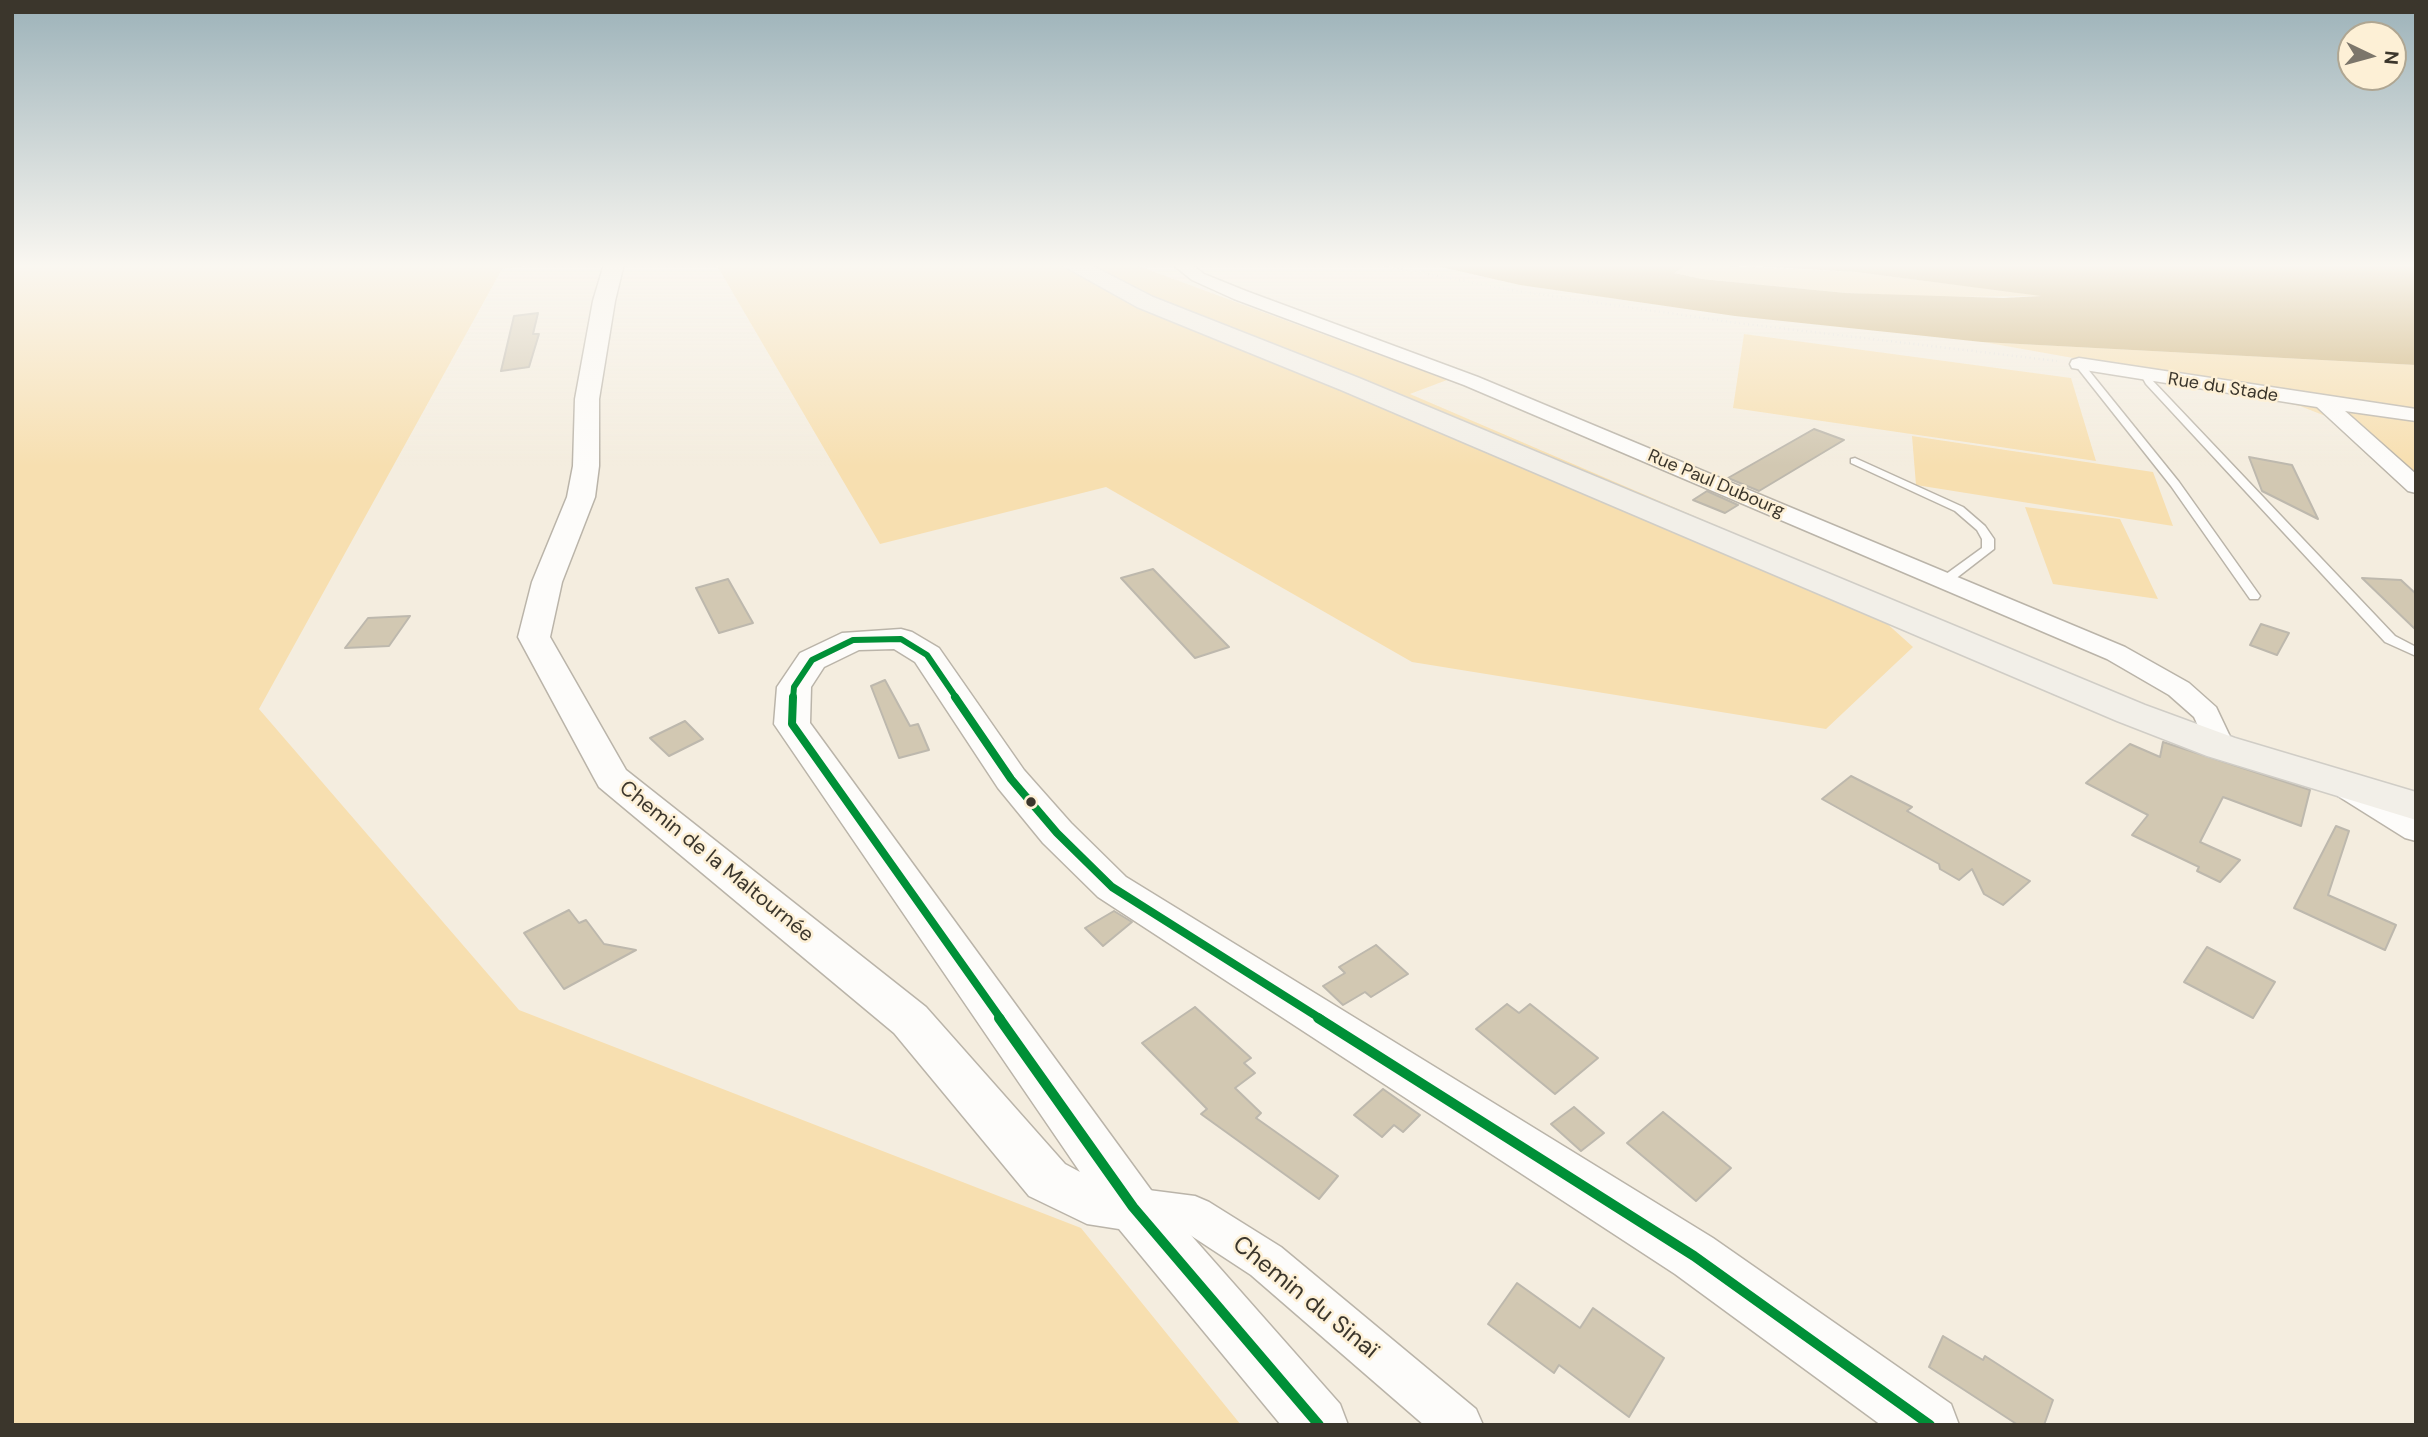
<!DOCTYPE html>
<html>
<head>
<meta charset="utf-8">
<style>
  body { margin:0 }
  #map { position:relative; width:2428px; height:1437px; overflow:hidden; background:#f4eddf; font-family:"DM Sans",sans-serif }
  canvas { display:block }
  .frame { position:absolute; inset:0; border:14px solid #3b362c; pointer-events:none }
  .north { position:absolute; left:2337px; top:21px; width:70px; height:70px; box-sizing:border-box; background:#fdf0d6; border:2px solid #afa692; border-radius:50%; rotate:95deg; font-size:19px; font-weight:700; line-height:28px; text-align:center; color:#3b362c }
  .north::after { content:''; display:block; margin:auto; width:24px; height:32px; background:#7c766b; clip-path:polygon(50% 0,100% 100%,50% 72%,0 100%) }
</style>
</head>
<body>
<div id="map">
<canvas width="2428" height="1437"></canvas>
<div class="frame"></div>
<div class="north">N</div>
</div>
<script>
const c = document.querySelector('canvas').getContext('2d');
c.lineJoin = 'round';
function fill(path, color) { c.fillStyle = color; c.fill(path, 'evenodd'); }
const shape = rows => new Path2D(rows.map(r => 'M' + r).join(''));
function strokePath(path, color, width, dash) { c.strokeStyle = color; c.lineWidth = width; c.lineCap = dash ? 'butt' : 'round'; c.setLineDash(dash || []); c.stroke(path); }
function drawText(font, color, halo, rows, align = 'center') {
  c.font = font + ' "DM Sans",sans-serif'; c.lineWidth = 5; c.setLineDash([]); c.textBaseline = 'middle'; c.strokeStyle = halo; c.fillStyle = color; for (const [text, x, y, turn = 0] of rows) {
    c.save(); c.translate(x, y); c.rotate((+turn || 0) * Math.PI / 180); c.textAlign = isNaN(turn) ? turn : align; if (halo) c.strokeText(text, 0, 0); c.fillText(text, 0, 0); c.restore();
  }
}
fill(shape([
  [12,264,542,264,502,269,259,709,519,1010,1081,1228,1241,1425,12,1425],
  [716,264,1133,264,1447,380,1410,394,1834,576,1913,647,1826,729,1412,662,1106,487,880,544],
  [1687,264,1856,272,2046,296,1932,297,1846,293,1702,279,1673,273],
  [1744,334,2071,378,2096,461,1733,408],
  [1983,342,2416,365,2416,476,2366,432,2300,406,2135,369],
  [1912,436,2153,472,2173,526,1916,485],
  [2025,507,2120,519,2158,599,2053,584]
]), '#f7dfb0');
fill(shape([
  [1428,264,1687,264,1674,273,1702,279,1846,293,2004,298,2041,296,1856,272,1719,264,2416,264,2416,365,1982,342,1735,316,1520,285]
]), '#caae73');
const building = shape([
  [538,313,533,334,539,334,529,367,501,371,514,316,538,313],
  [1814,429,1844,440,1759,491,1728,478,1814,429],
  [2249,457,2292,465,2318,519,2262,491,2249,457],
  [1707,491,1738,505,1725,513,1693,500,1707,491],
  [1153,569,1184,601,1229,647,1195,658,1121,578,1153,569],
  [2362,578,2401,580,2416,594,2416,630,2362,578],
  [728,579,753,623,719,633,696,588,728,579],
  [410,616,389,646,345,648,368,618,410,616],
  [2261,624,2289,633,2277,655,2250,645,2261,624],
  [885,680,910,726,918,724,929,750,899,758,871,686,885,680],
  [685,721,703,739,669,756,650,738,685,721],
  [2163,742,2310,790,2301,826,2223,797,2200,842,2240,860,2220,882,2197,871,2199,867,2132,835,2148,815,2086,783,2130,744,2160,757,2163,742],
  [1851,776,1912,807,1907,811,2030,881,2003,905,1984,894,1972,869,1959,880,1940,869,1939,864,1822,799,1851,776],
  [2336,826,2349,831,2328,895,2396,925,2385,950,2294,908,2336,826],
  [569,910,579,923,586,920,604,944,636,950,564,989,524,933,569,910],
  [1114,911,1132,922,1103,946,1085,928,1114,911],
  [1376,945,1408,974,1371,997,1365,992,1343,1005,1323,986,1345,973,1339,967,1376,945],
  [2207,947,2275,982,2253,1018,2184,982,2207,947],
  [1507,1004,1519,1013,1530,1004,1598,1058,1555,1094,1476,1029,1507,1004],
  [1195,1007,1251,1058,1244,1063,1255,1073,1235,1088,1261,1113,1256,1118,1338,1176,1319,1199,1201,1114,1207,1109,1142,1043,1195,1007],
  [1383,1089,1420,1115,1403,1132,1394,1125,1382,1137,1354,1115,1383,1089],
  [1574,1107,1604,1133,1581,1151,1551,1124,1574,1107],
  [1663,1112,1731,1168,1696,1201,1627,1143,1663,1112],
  [1517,1283,1580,1328,1593,1308,1664,1358,1629,1417,1559,1365,1554,1373,1488,1324,1517,1283],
  [1943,1336,1983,1360,1985,1356,2053,1400,2044,1425,2018,1425,1929,1367,1943,1336]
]);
fill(building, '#d2c8b2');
strokePath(building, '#bdb8ad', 2);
const service = shape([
  [2076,362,2082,362,2179,482,2260,596,2258,599,2250,599,2171,486,2076,366,2076,362],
  [2146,372,2149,373,2153,381,2395,636,2416,647,2416,656,2385,642,2146,384,2141,375,2146,372],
  [1855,458,1963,507,1985,526,1994,539,1994,549,1950,583,1942,583,1940,580,1942,577,1982,548,1982,539,1977,530,1955,511,1851,463,1851,459,1855,458]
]);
const minor = shape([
  [1172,264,1191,264,1204,274,1246,291,1478,377,2125,647,2189,683,2216,707,2235,747,2231,754,2221,756,2211,754,2194,717,2169,695,2107,659,1464,385,1234,299,1192,280,1172,264],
  [2079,358,2416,409,2416,421,2345,411,2416,474,2416,493,2408,491,2317,407,2072,368,2070,364,2072,360,2079,358],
  [2349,779,2360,782,2416,816,2416,841,2405,838,2338,796,2334,789,2338,782,2349,779],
  [1133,1188,1195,1196,1209,1202,1281,1247,1476,1409,1483,1425,1424,1425,1251,1275,1187,1233,1133,1226,1119,1220,1113,1207,1119,1194,1133,1188]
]);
const tertiary = shape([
  [604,264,624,264,615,301,599,399,599,466,595,497,562,582,550,637,626,770,926,1007,1065,1164,1080,1172,774,724,777,687,800,653,842,633,901,629,912,632,939,648,1024,770,1071,823,1126,877,1713,1238,1951,1404,1959,1425,1881,1425,1675,1274,1098,897,1043,843,998,788,915,662,894,649,859,650,824,667,811,687,810,723,1151,1190,1340,1404,1348,1425,1281,1425,1119,1229,1087,1224,1029,1196,894,1033,599,787,594,778,518,637,532,582,567,497,573,466,575,399,593,301,604,264]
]);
const primary = shape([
  [1060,264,1089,264,1153,297,1359,378,2145,705,2235,738,2416,792,2416,820,2207,756,2117,721,1341,390,1137,307,1060,264]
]);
strokePath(service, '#bab4a9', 3);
strokePath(minor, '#bab4a9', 3);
strokePath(tertiary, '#bab4a9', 3);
strokePath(primary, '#d0cdc6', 3);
strokePath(shape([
  [1375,264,1517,291,1737,323,2057,361]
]), '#e2e0dc', 2.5, [1, 3.5]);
fill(service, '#fdfcfa');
fill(minor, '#fdfcfa');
fill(tertiary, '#fdfcfa');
fill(primary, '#f2efe8');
strokePath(shape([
  [793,699,794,687,812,660,853,640,901,639,927,655,957,699]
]), '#009037', 6);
strokePath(shape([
  [793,697,792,724,1001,1019],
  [955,697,1011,779,1057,833,1112,887,1321,1019]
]), '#009037', 8);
strokePath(shape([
  [999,1018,1133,1207,1319,1425],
  [1318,1018,1694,1256,1930,1425]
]), '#009037', 10);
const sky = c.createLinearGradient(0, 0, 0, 466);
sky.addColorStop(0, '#9cb2b9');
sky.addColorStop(0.57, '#faf7f1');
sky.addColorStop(1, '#faf7f100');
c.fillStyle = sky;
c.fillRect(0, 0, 2428, 466);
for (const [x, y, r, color] of [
  [1031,802,6,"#3b362c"]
]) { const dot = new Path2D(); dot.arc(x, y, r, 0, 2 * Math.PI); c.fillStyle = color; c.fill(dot); strokePath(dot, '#fdf0d6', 2.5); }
drawText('18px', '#3b362c', '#fdf0d6', [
  ["Rue du Stade",2223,388,9],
  ["Rue Paul Dubourg",1716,484,23]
]);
drawText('21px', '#3b362c', '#fdf0d6', [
  ["Chemin de la Maltournée",716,862,39]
]);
drawText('24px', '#3b362c', '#fdf0d6', [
  ["Chemin du Sinaï",1305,1298,39]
]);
</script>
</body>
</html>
